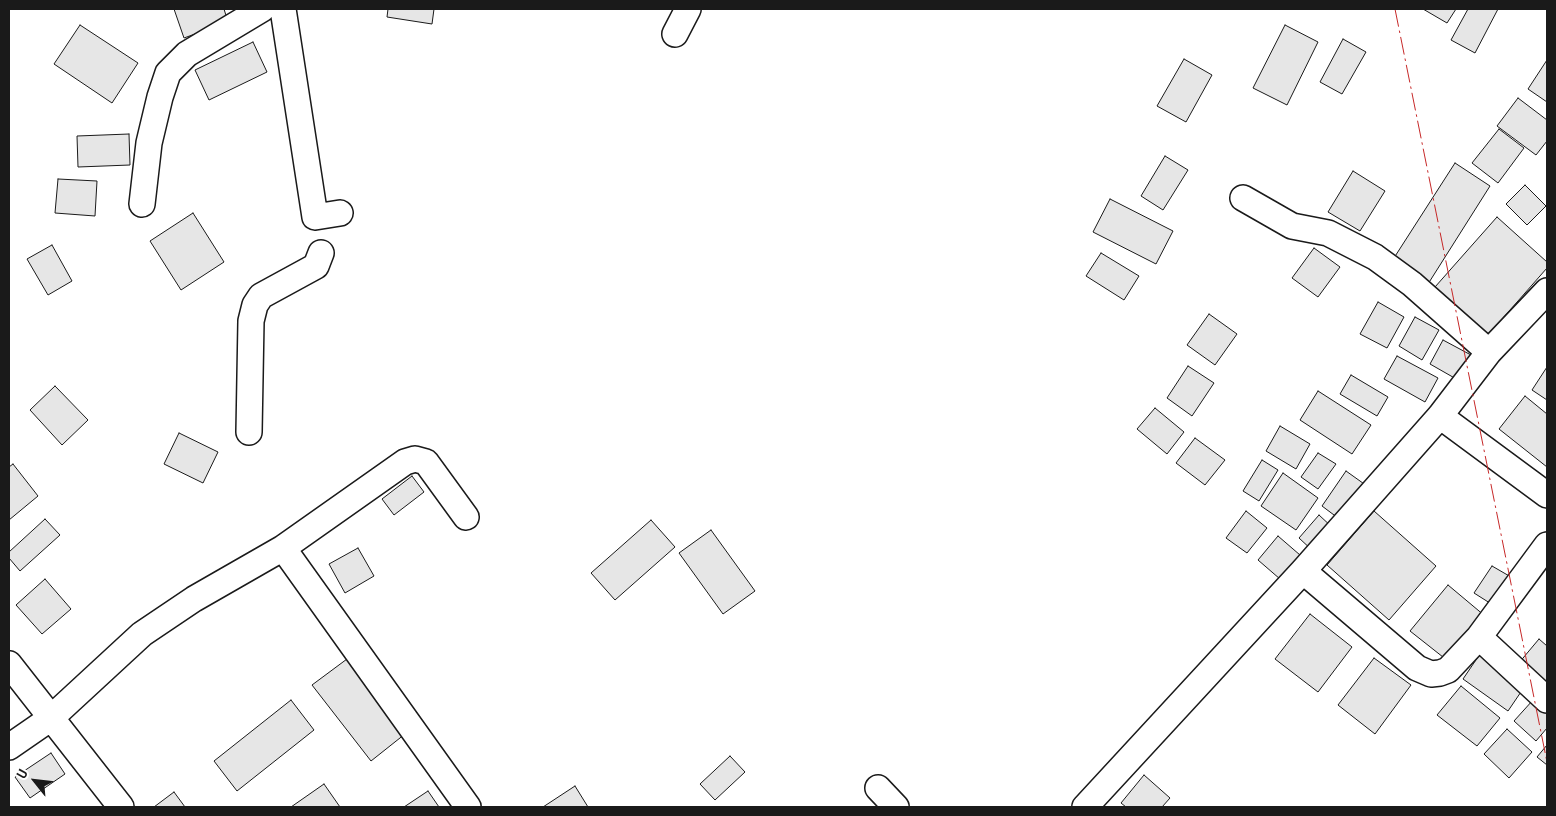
<!DOCTYPE html>
<html>
<head>
<meta charset="utf-8">
<style>
  body { margin:0 }
  #map { position:relative; width:1556px; height:816px; overflow:hidden; background:#fff; font-family:"Archivo Narrow",sans-serif }
  canvas { display:block }
  .frame { position:absolute; inset:0; border:10px solid #1a1a1a; pointer-events:none }
  .north { position:absolute; left:10px; top:756px; width:50px; height:50px; -webkit-text-stroke:4px #fff; paint-order:stroke; rotate:299deg; font-size:14px; font-weight:700; line-height:20px; text-align:center; color:#1a1a1a }
  .north::after { content:''; display:block; margin:auto; width:18px; height:22px; background:#1a1a1a; clip-path:polygon(50% 0,100% 100%,50% 72%,0 100%) }
</style>
</head>
<body>
<div id="map">
<canvas width="1556" height="816"></canvas>
<div class="frame"></div>
<div class="north">U</div>
</div>
<script>
const c = document.querySelector('canvas').getContext('2d');
c.lineJoin = 'round';
function fill(path, color) { c.fillStyle = color; c.fill(path, 'evenodd'); }
const shape = rows => new Path2D(rows.map(r => 'M' + r).join(''));
function strokePath(path, color, width, dash) { c.strokeStyle = color; c.lineWidth = width; c.lineCap = dash ? 'butt' : 'round'; c.setLineDash(dash || []); c.stroke(path); }
const building = shape([
  [174,9,224,9,228,22,184,38,174,9],
  [388,9,434,9,432,24,387,17,388,9],
  [1423,9,1456,9,1447,23,1423,9],
  [1468,9,1498,9,1475,53,1451,40,1468,9],
  [80,25,138,63,112,103,54,64,80,25],
  [1285,25,1318,42,1287,105,1253,88,1285,25],
  [1343,39,1366,52,1342,94,1320,82,1343,39],
  [253,42,267,72,209,100,195,70,253,42],
  [1184,59,1212,75,1186,122,1157,106,1184,59],
  [1547,60,1547,102,1528,89,1547,60],
  [1518,98,1547,120,1547,141,1536,155,1497,126,1518,98],
  [1499,129,1524,148,1498,183,1472,163,1499,129],
  [129,134,130,165,78,167,77,136,129,134],
  [1165,156,1188,170,1163,210,1141,196,1165,156],
  [1455,163,1490,186,1428,284,1392,261,1455,163],
  [1353,171,1385,191,1360,231,1328,212,1353,171],
  [58,179,97,181,95,216,55,213,58,179],
  [1525,185,1546,206,1527,225,1506,204,1525,185],
  [1110,199,1173,231,1156,264,1093,232,1110,199],
  [193,213,224,262,181,290,150,241,193,213],
  [1497,217,1547,262,1547,268,1488,335,1435,287,1497,217],
  [52,245,72,281,48,295,27,259,52,245],
  [1314,248,1340,267,1318,297,1292,278,1314,248],
  [1101,253,1139,276,1124,300,1086,276,1101,253],
  [1378,302,1404,317,1387,348,1360,334,1378,302],
  [1209,314,1237,334,1215,365,1187,345,1209,314],
  [1415,317,1439,330,1422,360,1399,346,1415,317],
  [1443,340,1471,355,1458,380,1430,364,1443,340],
  [1397,356,1438,378,1425,402,1384,379,1397,356],
  [1188,366,1214,383,1192,416,1167,398,1188,366],
  [1547,367,1547,400,1532,390,1547,367],
  [1351,375,1388,397,1377,416,1340,394,1351,375],
  [55,386,88,420,62,445,30,410,55,386],
  [1318,391,1371,425,1352,454,1300,420,1318,391],
  [1525,396,1547,414,1547,467,1499,429,1525,396],
  [1155,408,1184,432,1167,454,1137,429,1155,408],
  [1280,426,1310,444,1296,469,1266,451,1280,426],
  [179,433,218,452,203,483,164,464,179,433],
  [1195,438,1225,460,1205,485,1176,463,1195,438],
  [1318,453,1336,464,1318,489,1301,477,1318,453],
  [1262,460,1278,470,1259,501,1243,491,1262,460],
  [13,464,38,496,9,520,9,467,13,464],
  [1346,471,1367,486,1342,521,1322,506,1346,471],
  [1283,473,1318,498,1296,530,1261,506,1283,473],
  [412,476,424,492,394,515,382,499,412,476],
  [1246,511,1267,528,1247,553,1226,538,1246,511],
  [1374,511,1436,566,1389,620,1327,565,1374,511],
  [1319,515,1333,528,1313,551,1299,538,1319,515],
  [45,519,60,535,20,571,9,558,9,552,45,519],
  [651,520,675,547,615,600,591,573,651,520],
  [711,530,755,591,723,614,679,553,711,530],
  [1278,536,1300,555,1280,579,1258,560,1278,536],
  [358,548,374,576,345,593,329,564,358,548],
  [1492,566,1511,577,1493,605,1474,593,1492,566],
  [45,579,71,609,42,634,16,605,45,579],
  [1448,585,1485,616,1448,661,1410,631,1448,585],
  [1310,614,1352,647,1318,692,1275,659,1310,614],
  [1539,639,1547,646,1547,690,1518,664,1539,639],
  [1480,654,1525,686,1508,711,1463,679,1480,654],
  [1374,658,1411,685,1375,734,1338,705,1374,658],
  [347,659,405,734,371,761,312,685,347,659],
  [1461,686,1500,718,1477,746,1437,715,1461,686],
  [291,700,314,730,237,791,214,761,291,700],
  [1533,700,1547,713,1547,728,1536,741,1514,721,1533,700],
  [1507,729,1532,752,1509,778,1484,754,1507,729],
  [1547,745,1547,765,1537,757,1547,745],
  [51,753,65,774,30,798,15,777,51,753],
  [730,756,745,772,715,800,700,784,730,756],
  [1144,775,1170,798,1162,807,1126,807,1121,803,1144,775],
  [324,784,340,807,291,807,324,784],
  [575,786,588,807,543,807,575,786],
  [428,791,439,807,404,807,428,791],
  [174,792,185,807,154,807,174,792]
]);
fill(building, '#e6e6e6');
strokePath(building, '#1a1a1a', 1);
const minor = shape([
  [283,9,315,217,340,213],
  [675,34,688,9],
  [1243,198,1292,226,1328,233,1375,257,1412,284,1489,352],
  [142,204,149,143,160,97,168,73,187,54,262,9],
  [1440,416,1547,495],
  [249,432,251,321,255,305,261,296,316,266,321,253],
  [283,548,468,807],
  [1303,571,1417,668,1431,674,1440,673,1448,670,1479,637,1547,545],
  [1479,637,1547,700],
  [9,664,121,807],
  [9,747,51,718,142,634,194,599,283,548,405,462,415,459,426,462,466,517],
  [878,788,896,807],
  [1085,807,1303,571,1440,416,1489,352,1547,291]
]);
strokePath(minor, '#1a1a1a', 28);
strokePath(minor, '#fff', 25);
strokePath(shape([
  [1395,9,1547,762]
]), '#c62828', 1, [18, 4, 2.5, 4]);
</script>
</body>
</html>
